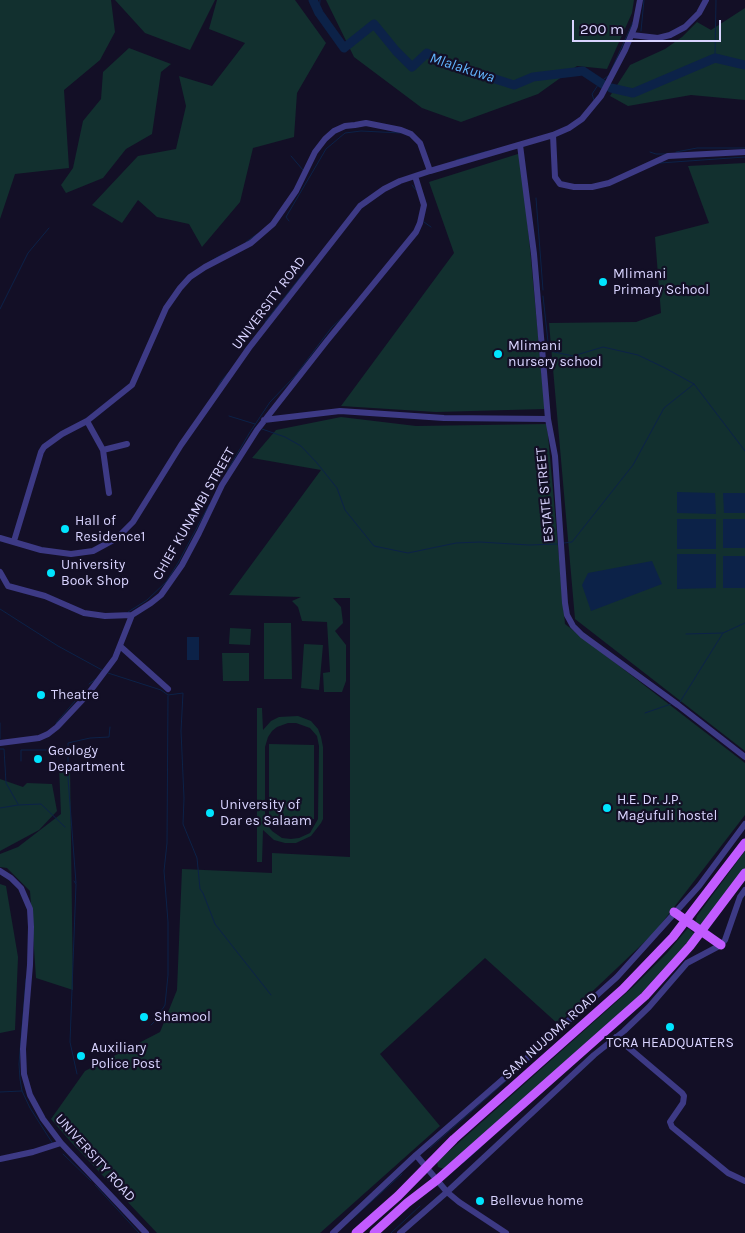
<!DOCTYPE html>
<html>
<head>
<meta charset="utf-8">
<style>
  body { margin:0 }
  #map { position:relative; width:745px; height:1233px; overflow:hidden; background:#130f26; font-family:Karla,sans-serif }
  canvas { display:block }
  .scale { position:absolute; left:572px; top:20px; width:149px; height:22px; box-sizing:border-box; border:2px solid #d9d4ff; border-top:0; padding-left:6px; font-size:15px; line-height:18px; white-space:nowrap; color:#d9d4ff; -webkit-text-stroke:4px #130f26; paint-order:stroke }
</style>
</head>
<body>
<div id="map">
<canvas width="745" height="1233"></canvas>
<div class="scale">200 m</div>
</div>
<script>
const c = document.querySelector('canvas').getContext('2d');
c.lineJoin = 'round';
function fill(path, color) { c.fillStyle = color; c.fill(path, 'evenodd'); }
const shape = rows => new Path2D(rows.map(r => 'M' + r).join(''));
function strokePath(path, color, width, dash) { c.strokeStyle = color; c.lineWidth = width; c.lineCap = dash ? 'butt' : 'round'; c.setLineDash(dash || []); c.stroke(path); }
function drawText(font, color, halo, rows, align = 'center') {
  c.font = font + ' Karla,sans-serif'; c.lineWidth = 4.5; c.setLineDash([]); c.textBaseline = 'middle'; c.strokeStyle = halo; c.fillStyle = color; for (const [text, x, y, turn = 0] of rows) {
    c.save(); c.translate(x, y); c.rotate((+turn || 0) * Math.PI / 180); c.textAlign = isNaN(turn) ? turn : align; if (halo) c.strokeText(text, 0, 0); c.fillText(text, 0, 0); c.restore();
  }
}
fill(shape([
  [0,0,111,0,115,32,100,60,64,90,69,168,15,174,0,219],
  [115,0,215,0,190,50,145,33],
  [217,0,295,0,326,43,297,93,294,137,253,148,240,202,202,247,189,224,157,217,138,200,122,223,92,205,138,156,176,149,186,106,179,76,212,86,245,43,209,29],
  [326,0,634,0,632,13,607,69,577,66,538,94,461,122,422,108,354,57],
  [745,8,745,100,691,95,628,106,610,96,630,65,665,49,682,37,697,22,711,30],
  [129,48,171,64,161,72,152,134,126,149,103,178,66,193,61,185,73,168,83,121,101,99,103,72],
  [521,153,545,409,436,412,341,406,454,253,429,182],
  [745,163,745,751,575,619,549,323,636,322,661,313,655,237,709,223,688,166],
  [341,417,416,426,547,424,565,624,745,763,745,815,655,932,558,1024,485,958,380,1054,440,1126,320,1233,157,1233,70,1141,51,1119,85,1071,160,1032,177,990,182,869,272,873,272,853,350,857,350,598,333,598,341,607,343,623,335,631,346,645,346,681,342,692,324,692,323,673,330,672,327,622,302,621,298,607,292,601,301,597,229,595,321,470,252,458,276,430],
  [264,623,291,623,292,679,264,679],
  [230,628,251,629,250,645,229,644],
  [304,644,323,645,319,690,301,688],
  [222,653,249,653,249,681,223,681],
  [257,708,262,708,263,730,271,721,279,717,298,716,311,721,318,729,321,737,323,747,323,819,321,823,311,836,296,843,285,843,274,840,263,830,262,862,257,862],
  [288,723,296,723,310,728,317,736,319,746,318,819,310,833,299,838,291,839,282,838,272,831,266,823,265,815,265,747,268,737,272,731,277,727],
  [269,744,314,745,314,819,269,819],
  [70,765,73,990,36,978,30,891,7,868,0,867,0,854,18,847,61,814,59,766],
  [0,779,23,787,27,783,52,784,57,811,39,830,0,851],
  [745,851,745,875,701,928,695,923,697,916],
  [0,884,6,886,18,957,15,1030,0,1033],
  [688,928,695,934,638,997,444,1169,438,1167,437,1162,633,987,667,953]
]), '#12302f');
fill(shape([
  [677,492,715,493,716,514,677,513],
  [723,493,745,493,745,513,724,513],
  [677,519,716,519,716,549,677,549],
  [723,519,745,519,745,548,723,548],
  [677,554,716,554,716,588,677,589],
  [723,556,745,556,745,588,723,588],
  [652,561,662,584,591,611,582,585,588,573],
  [187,637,199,637,199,660,187,660]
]), '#0c2248');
strokePath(shape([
  [319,13,320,0],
  [641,31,644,0],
  [715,58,716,0],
  [610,73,633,22],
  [594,100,592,94,600,82,608,76],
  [650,152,656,154,667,154],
  [676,152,697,148,745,148],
  [291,156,303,170],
  [456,160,488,151],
  [660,163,745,157],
  [412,185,416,190],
  [536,198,543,290],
  [289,221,286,217,326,149,345,133,361,131,401,133],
  [424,222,431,227],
  [246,242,257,234],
  [209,262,223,254],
  [543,296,549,351,573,356,603,347,638,355,665,368,694,384,745,451],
  [0,309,28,253,49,228],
  [265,322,309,266],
  [216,391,221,381,229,372],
  [229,416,255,424],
  [262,429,285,437,301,446,317,463,337,488,345,510,374,546,408,553,456,543,480,542,529,545,558,544],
  [227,471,250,432,270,402,295,376,332,327,345,315],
  [564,543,572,542,633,465,664,408,694,384],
  [0,609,58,646,102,670],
  [128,612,147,600,166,582,178,563,209,505],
  [686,634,723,633,745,623],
  [108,673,161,690,168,695,183,693,181,731,184,798,183,824,197,858,200,889,203,893,215,924,271,995],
  [89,684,96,679],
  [680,702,723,633],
  [645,713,671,704],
  [56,723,82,693],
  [0,739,0,723],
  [0,749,4,749,6,783,18,804],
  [21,761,21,750,55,750,59,752,68,750],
  [0,808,18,805,41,804,65,827],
  [74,881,76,884,70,1042,77,1074],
  [76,883,68,778,68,743,90,738,109,737,110,727],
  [26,979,19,1064,20,1079,22,1091,30,1108,53,1144],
  [151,1025,155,1021,165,1005,168,975,168,922,164,871,167,843,168,696],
  [0,1092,22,1091],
  [430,1148,564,1030],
  [63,1154,91,1181],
  [463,1163,481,1147],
  [95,1185,139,1233],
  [352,1219,402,1174],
  [391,1233,420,1206]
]), '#0c2248', 1);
strokePath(shape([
  [313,0,319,13,344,48,374,24,396,51,412,67,427,53,442,62,514,85,533,77,583,71,604,85],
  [611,88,633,93,715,58,745,65]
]), '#0c2248', 9);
strokePath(shape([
  [632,35,658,38,670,35,685,27,699,13,706,0],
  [553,135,555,177,560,184,574,187,592,187,609,183,668,156,745,152],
  [520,145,534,254,548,419,555,456,565,603,567,615,573,626,582,635,678,705,745,757],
  [264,420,340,411,444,418,548,419],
  [87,421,103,450,109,493],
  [103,450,127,444],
  [0,538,41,550,71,554,93,551,117,538,133,522,181,445,249,348,360,206,384,189,400,181,430,171,553,135,569,128,582,119,601,96,625,50,635,26,640,0],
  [14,541,41,452,44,447,62,434,87,421,132,385,166,308,180,288,190,277,205,267,251,243,273,224,296,191,315,152,325,139,334,131,345,126,355,125,366,123,401,130,411,134,420,143,430,171],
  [0,572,8,586,45,596,84,613,105,616,132,615,151,603,161,595,182,565,199,533,222,485,257,430,326,342,416,232,420,223,424,205,415,176],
  [120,646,168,689],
  [0,743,39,738,48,734,57,727,88,694,115,658,132,615],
  [0,871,11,878,21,888,30,909,31,927,30,965,23,1049,24,1074,30,1095,43,1119,61,1143,146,1233],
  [616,1037,682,1093,684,1096,683,1103,672,1119,670,1122,672,1127,728,1173,745,1181],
  [416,1155,447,1192,459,1202,506,1233],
  [0,1159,33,1152,61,1143],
  [333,1233,416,1155,517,1067,617,977,699,886,745,824],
  [400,1233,447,1192,594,1055,624,1031,649,1007,687,963,721,945,725,940,740,897,745,890]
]), '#3d3a85', 6);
strokePath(shape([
  [674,912,721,945],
  [356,1233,398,1196,454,1139,623,989,673,937,745,843],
  [374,1233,407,1203,437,1180,645,996,690,946,745,873]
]), '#c25bff', 9);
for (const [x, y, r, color] of [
  [603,282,5,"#00e5ff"],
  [498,354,5,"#00e5ff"],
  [65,529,5,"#00e5ff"],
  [51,573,5,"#00e5ff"],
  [41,695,5,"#00e5ff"],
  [38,759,5,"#00e5ff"],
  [607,808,5,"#00e5ff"],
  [210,813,5,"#00e5ff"],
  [144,1017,5,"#00e5ff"],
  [670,1027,5,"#00e5ff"],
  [81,1056,5,"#00e5ff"],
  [480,1201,5,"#00e5ff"]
]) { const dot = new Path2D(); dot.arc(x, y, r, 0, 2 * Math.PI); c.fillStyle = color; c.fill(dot); strokePath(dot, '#130f26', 2); }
drawText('14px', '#d9d4ff', '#130f26', [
  ["Mlimani",613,274],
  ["Primary School",613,290],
  ["Mlimani",508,346],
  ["nursery school",508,362],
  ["Hall of",75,521],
  ["Residence1",75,537],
  ["University",61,565],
  ["Book Shop",61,581],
  ["Theatre",51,695],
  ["Geology",48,751],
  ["Department",48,767],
  ["H.E. Dr. J.P.",617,800],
  ["Magufuli hostel",617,816],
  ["University of",220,805],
  ["Dar es Salaam",220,821],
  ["Shamool",154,1017],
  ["TCRA HEADQUATERS",670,1043,"center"],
  ["Auxiliary",91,1048],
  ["Police Post",91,1064],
  ["Bellevue home",490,1201]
], 'left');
drawText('14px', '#d9d4ff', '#130f26', [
  ["UNIVERSITY ROAD",269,303,-53],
  ["ESTATE STREET",545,495,-95],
  ["CHIEF KUNAMBI STREET",194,514,-60],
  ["SAM NUJOMA ROAD",550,1036,-42],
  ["UNIVERSITY ROAD",95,1158,48]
]);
drawText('italic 15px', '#62b6ff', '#130f26', [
  ["Mlalakuwa",462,68,18]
]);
</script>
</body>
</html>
